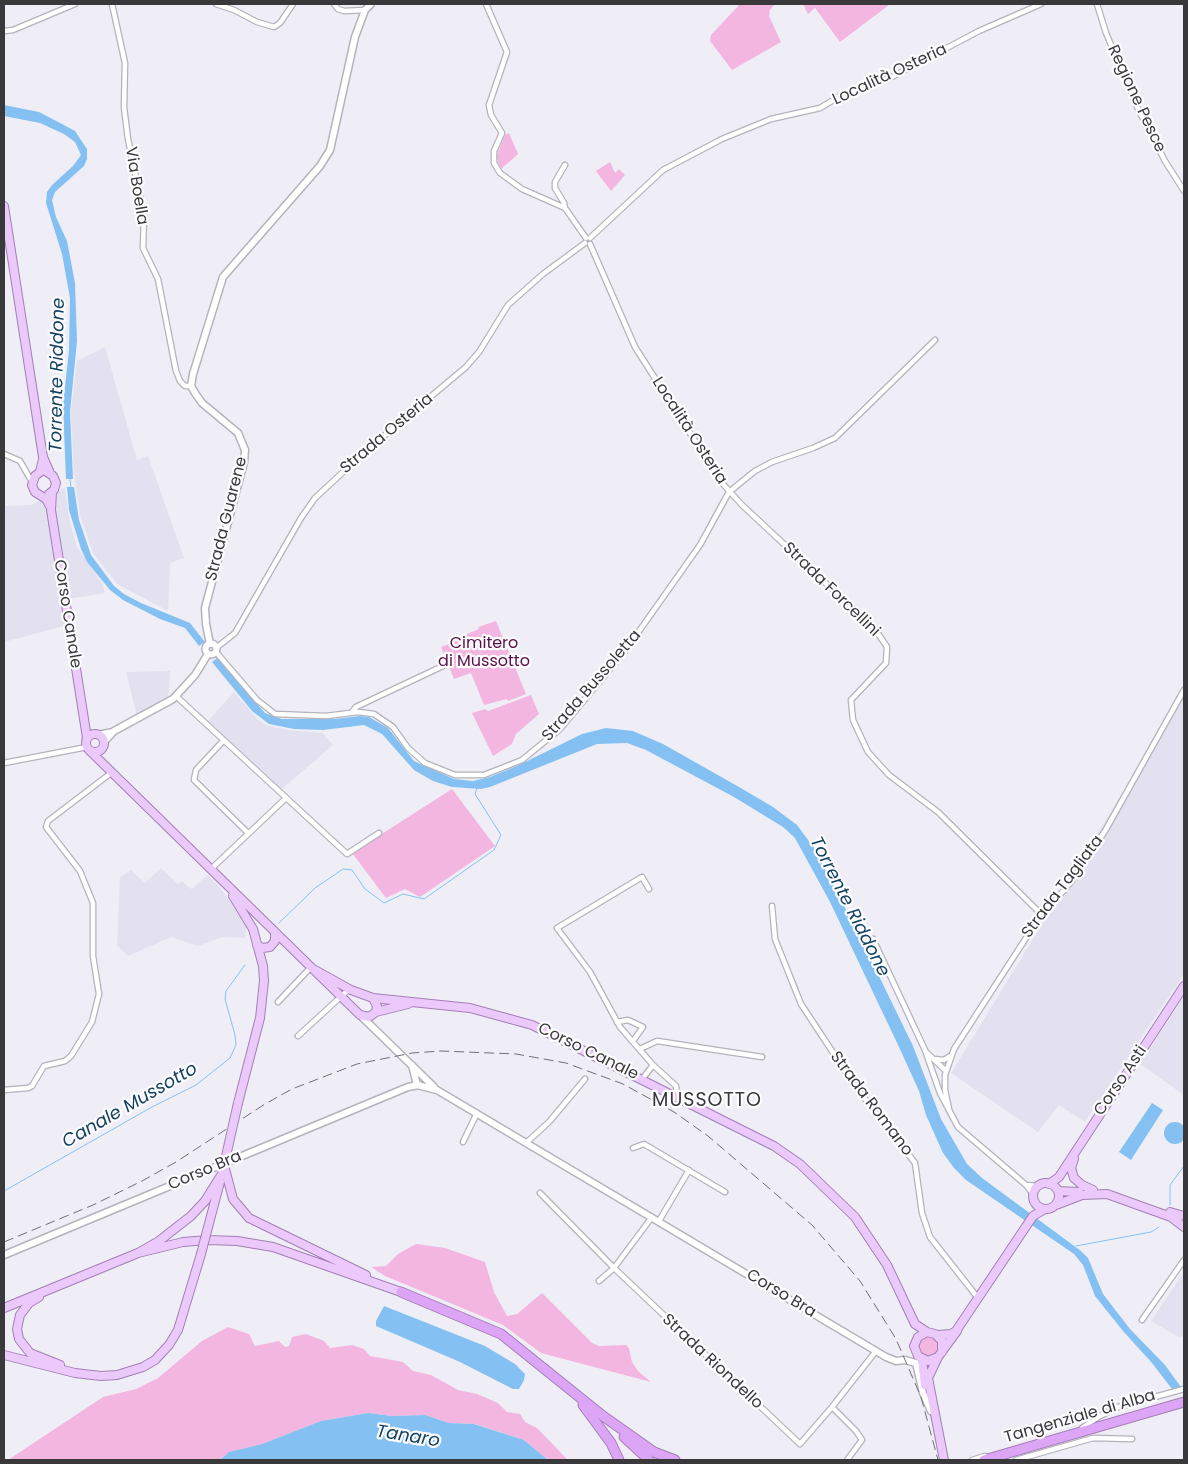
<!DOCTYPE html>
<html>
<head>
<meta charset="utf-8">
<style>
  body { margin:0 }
  #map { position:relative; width:1188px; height:1464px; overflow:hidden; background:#efeef7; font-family:Poppins,sans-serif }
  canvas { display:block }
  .frame { position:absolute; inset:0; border:5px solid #39393c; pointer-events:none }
</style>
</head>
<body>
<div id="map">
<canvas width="1188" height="1464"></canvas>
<div class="frame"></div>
</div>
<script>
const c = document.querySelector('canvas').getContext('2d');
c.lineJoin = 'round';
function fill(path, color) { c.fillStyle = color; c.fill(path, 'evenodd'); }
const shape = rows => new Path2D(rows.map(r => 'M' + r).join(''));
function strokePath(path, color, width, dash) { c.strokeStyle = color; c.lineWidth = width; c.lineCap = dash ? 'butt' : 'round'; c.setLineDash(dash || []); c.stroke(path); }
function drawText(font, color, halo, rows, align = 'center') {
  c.font = font + ' Poppins,sans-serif'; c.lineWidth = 4.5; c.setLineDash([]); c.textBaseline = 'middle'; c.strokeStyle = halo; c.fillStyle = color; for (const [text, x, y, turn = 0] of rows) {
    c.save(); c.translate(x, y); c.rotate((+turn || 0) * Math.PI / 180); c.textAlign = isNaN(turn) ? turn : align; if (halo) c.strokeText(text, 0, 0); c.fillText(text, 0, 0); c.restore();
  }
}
fill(shape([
  [105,347,137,460,148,456,184,558,170,563,168,611,117,584,93,553,80,514,74,473,71,412,77,361],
  [65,488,69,519,77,547,103,585,105,593,61,600,64,626,4,642,4,506,31,505,43,499,55,498,61,489],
  [170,671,168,701,137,716,126,672],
  [234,692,257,719,266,725,287,730,323,733,333,745,282,789,208,721],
  [1184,692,1184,974,1085,1122,1059,1105,1038,1132,951,1073],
  [161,868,178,884,182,881,191,889,208,875,221,888,246,927,245,938,222,937,198,946,171,937,128,956,117,946,120,877,131,870,145,883],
  [1184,996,1184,1095,1140,1064],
  [1184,1272,1184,1336,1179,1337,1151,1321]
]), '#e3e1f0');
fill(shape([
  [740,4,775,4,770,10,769,16,781,42,732,70,710,41,711,35],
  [803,4,888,4,889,5,840,42,815,8,808,14],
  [509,133,518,154,501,169,496,157,505,135],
  [610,162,615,173,619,169,625,175,611,191,596,171],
  [496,621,526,694,508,701,507,699,484,705,471,673,454,679,441,647,467,637,467,634,479,629,478,627],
  [531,695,539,714,516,734,512,744,493,756,472,713,485,709,488,711],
  [452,789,495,846,420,897,405,889,386,898,352,853],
  [416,1244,445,1248,485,1262,494,1292,507,1316,517,1314,542,1293,592,1343,599,1346,626,1345,629,1348,632,1362,638,1371,651,1382,541,1353,503,1325,385,1276,371,1267,386,1266,398,1254],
  [228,1327,249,1334,255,1346,279,1341,285,1347,289,1346,292,1337,306,1334,324,1341,330,1348,352,1345,364,1349,370,1356,403,1362,413,1371,431,1375,458,1390,477,1394,498,1403,507,1412,520,1414,525,1422,537,1428,568,1460,548,1460,524,1440,475,1424,449,1423,425,1415,392,1416,368,1413,321,1421,262,1444,229,1452,220,1460,8,1460,103,1397,136,1389,158,1378,202,1341],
  [929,1335,939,1341,939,1352,930,1358,919,1354,917,1343,919,1340]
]), '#f3b6e0');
fill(shape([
  [4,105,39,112,62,124,75,131,87,149,87,159,84,166,55,192,52,200,56,217,67,241,75,283,77,341,70,412,73,479,66,479,63,405,69,350,70,298,62,254,46,203,47,192,52,185,73,166,81,155,75,142,64,134,40,123,4,116],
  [67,487,74,487,79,520,91,555,114,586,124,594,141,603,190,623,205,642,199,646,185,628,160,619,123,600,110,590,87,562,81,549,69,510],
  [217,658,265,713,282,719,335,719,360,716,369,717,388,728,414,761,454,779,473,781,490,777,519,765,582,734,606,728,633,731,663,744,739,787,773,807,797,825,814,848,858,933,913,1046,941,1119,967,1164,982,1178,1081,1251,1088,1258,1103,1294,1130,1329,1165,1365,1181,1387,1172,1389,1152,1363,1123,1331,1095,1296,1083,1265,1074,1254,966,1180,954,1168,943,1153,926,1115,919,1091,899,1047,830,902,795,838,783,827,734,797,646,750,627,743,597,744,490,787,481,789,452,787,433,781,414,770,382,734,364,725,323,730,294,729,269,724,252,711,212,662],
  [1152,1103,1163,1110,1131,1160,1119,1152],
  '1164 1133a11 11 0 1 1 22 0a11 11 0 1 1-22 0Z',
  [384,1306,485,1346,515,1364,525,1374,524,1380,519,1389,513,1389,460,1362,376,1326,376,1321],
  [368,1413,392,1416,425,1415,449,1423,474,1424,524,1440,548,1460,220,1460,229,1452,262,1444,321,1421]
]), '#84c1f2');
strokePath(shape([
  [70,479,71,488],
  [279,923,315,888,343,869,352,870,365,889,384,903,403,894,424,899,494,850,501,835,475,794,477,788],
  [4,1191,152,1107,196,1085,230,1058,236,1045,235,1035,225,999,226,991,245,965],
  [1170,1205,1170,1185,1184,1166],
  [1076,1246,1151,1232,1159,1227]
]), '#84c1f2', 1);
const street = shape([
  [112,4,125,63,124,107,128,139,144,216,143,248,158,279,176,371,180,381,185,386,191,386],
  [216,4,234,10,257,22,274,27,280,23,293,4],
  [334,4,338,9,344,11,365,10],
  [486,4,507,52,489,105,491,115,502,133,494,151,494,163,500,173,522,189,565,208,586,238],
  [1097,4,1106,33,1138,109,1165,161,1184,191],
  [4,31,13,30,75,4],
  [565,208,564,203,555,188,555,182,565,165],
  [590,238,663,170,722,139,771,119,820,108,840,96,890,78,979,31,1041,4],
  [590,244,635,347,722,483,742,505,875,629,887,647,886,663,851,700,853,720,868,752,889,775,938,812,1042,915],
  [4,454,20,461,32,482],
  [216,648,235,633,301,518,315,498,367,450,466,367,479,352,508,305,543,274,585,243],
  [216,652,257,700,275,714,326,716,358,712,374,714,393,727,408,748,425,763,455,775,484,775,522,760,560,729,625,651,700,545,729,492,755,471,772,462,813,448,835,438,935,340],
  [176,696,347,854,379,833],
  [352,712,356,707,445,665],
  [223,741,196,770,194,780,248,833],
  [4,763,87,747],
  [210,870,285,799],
  [649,889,642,877,557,928,590,972,620,1027,653,1065,676,1086,677,1096],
  [772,906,775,939,801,1004,855,1086,915,1163,922,1213,930,1237,978,1298],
  [873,939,925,1050,940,1093,958,1127,1026,1185,1034,1195],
  [278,1002,311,967],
  [617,1022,628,1020,643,1027,633,1041],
  [298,1036,346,992,351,990],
  [640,1049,657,1041,762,1057],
  [927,1053,946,1071],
  [934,1059,944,1060,950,1056],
  [643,1078,653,1065],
  [4,1090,28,1088,32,1086,44,1066,65,1061,71,1056,92,1022,99,994,93,956,93,903,80,871,46,827,48,821,111,773],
  [949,1109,945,1090,945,1075,954,1049,1037,921,1071,882,1105,831,1184,690],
  [463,1142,477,1113],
  [526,1143,549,1122,585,1079],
  [633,1148,644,1144,725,1192],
  [1026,1185,1038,1186],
  [540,1193,614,1268,800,1444,832,1407,876,1351],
  [659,1221,689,1170],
  [599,1281,614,1268,652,1217],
  [1142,1320,1184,1260],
  [832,1407,856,1431,862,1440,847,1460],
  [1082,1428,1100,1416,1118,1407,1184,1389],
  [972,1460,985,1456],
  [1016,1460,1093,1438,1132,1439]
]);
const secondary = shape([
  '205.5 649a5.5 5.5 0 1 1 11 0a5.5 5.5 0 1 1-11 0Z',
  [210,644,206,624,205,608,244,462,245,450,238,433,202,403,195,393,191,386,193,374,223,277,320,166,330,150,355,37,365,10,371,4],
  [98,735,113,732],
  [104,742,114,731,173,699,195,675,208,654],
  [360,1015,434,1087],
  [412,1065,417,1085,437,1090,886,1357,896,1361,905,1360,916,1363,923,1393,931,1411],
  [4,1255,408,1087,419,1085]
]);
const primary = shape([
  [4,206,43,457,50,473],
  [43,459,40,472,35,476,32,485,35,492,46,499,50,506],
  [47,472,53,476,56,483,54,490,49,494],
  [52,492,51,510,87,738],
  '86 743a9 9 0 1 1 18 0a9 9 0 1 1-18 0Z',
  [89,750,360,1015,369,1017,376,1012,377,1006,373,998],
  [233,896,253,929,263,966,264,981,260,1018,238,1103],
  [257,945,262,948,270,947,275,941,275,934],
  [315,970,351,990,373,998,470,1008,532,1025,774,1146,800,1164,855,1217,887,1265,915,1324,927,1332],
  [376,1012,408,1004],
  [1074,1159,1071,1168,1074,1178,1082,1185,1093,1190],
  [224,1165,233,1199,249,1218,366,1275],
  '1033 1196a13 13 0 1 1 26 0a13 13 0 1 1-26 0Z',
  [1049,1184,1059,1177,1184,986],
  [1058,1191,1079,1192],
  [1056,1205,1082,1195,1107,1194,1171,1217,1184,1227],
  [1170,1212,1184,1216],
  [207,1231,220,1182],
  [138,1253,183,1242,208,1240,237,1241,273,1247,401,1292],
  [39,1297,29,1303,20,1315,17,1329,19,1339,30,1353,60,1365],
  [4,1308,138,1253,159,1241,191,1216,205,1201,222,1174],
  [938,1335,951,1334,956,1331,1033,1216,1045,1209],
  [4,1355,75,1373,101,1376,117,1375,143,1367,155,1360,169,1345,178,1330,201,1254],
  [938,1357,928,1361,918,1356,914,1346,918,1337,927,1332,935,1334,942,1341,942,1352],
  [922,1359,925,1385],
  [944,1460,928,1378,938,1357,957,1331]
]);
const highway = shape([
  [401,1292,501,1334,603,1416,654,1452,675,1460],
  [583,1405,611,1443,619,1460],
  [624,1437,649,1460],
  [984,1460,1184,1402]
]);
strokePath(street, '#b4b3bc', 7);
strokePath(secondary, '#b4b3bc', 9);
strokePath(primary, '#a47fb5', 10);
strokePath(highway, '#a47fb5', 11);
strokePath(street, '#fff', 4.5);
strokePath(secondary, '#fff', 6);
strokePath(primary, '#ebc9fa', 8);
strokePath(highway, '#dda5f6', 9);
strokePath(shape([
  [4,1242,93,1205,142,1181,176,1162,265,1104,292,1089,357,1064,412,1053,441,1051,516,1054,566,1063,623,1084,674,1112,708,1136,812,1225,860,1281,896,1339,921,1397,938,1460]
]), '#706f74', 1, [10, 5]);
const primaryBridge = shape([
  [224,1165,238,1103],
  [201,1254,207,1231]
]);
strokePath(primaryBridge, '#a47fb5', 10, []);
strokePath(primaryBridge, '#ebc9fa', 8);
drawText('16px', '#39393c', '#fdfcfe', [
  ["Località Osteria",890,75,-25],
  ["Regione Pesce",1136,99,65],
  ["Via Boella",136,186,81],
  ["Località Osteria",689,431,57],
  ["Strada Osteria",387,434,-40],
  ["Strada Guarene",227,519,-76],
  ["Strada Forcellini",831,590,44],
  ["Corso Canale",67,614,81],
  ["Strada Bussoletta",592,686,-49],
  ["Strada Tagliata",1063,887,-53],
  ["Corso Canale",588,1052,26],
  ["Corso Asti",1121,1081,-56],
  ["Strada Romano",871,1104,53],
  ["Corso Bra",205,1171,-23],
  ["Corso Bra",781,1294,31],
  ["Strada Riondello",712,1362,43],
  ["Tangenziale di Alba",1080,1417,-16]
]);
drawText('16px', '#5a0f49', '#fdfcfe', [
  ["Cimitero",484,644],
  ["di Mussotto",484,662]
]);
drawText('italic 18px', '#134262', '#fdfcfe', [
  ["Torrente Riddone",58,375,-89],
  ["Torrente Riddone",849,907,63],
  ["Canale Mussotto",130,1106,-30],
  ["Tanaro",408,1437,9]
]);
c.letterSpacing = '1px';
drawText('19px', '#39393c', '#fdfcfe', [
  ["MUSSOTTO",707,1101]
]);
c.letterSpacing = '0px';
</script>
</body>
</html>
